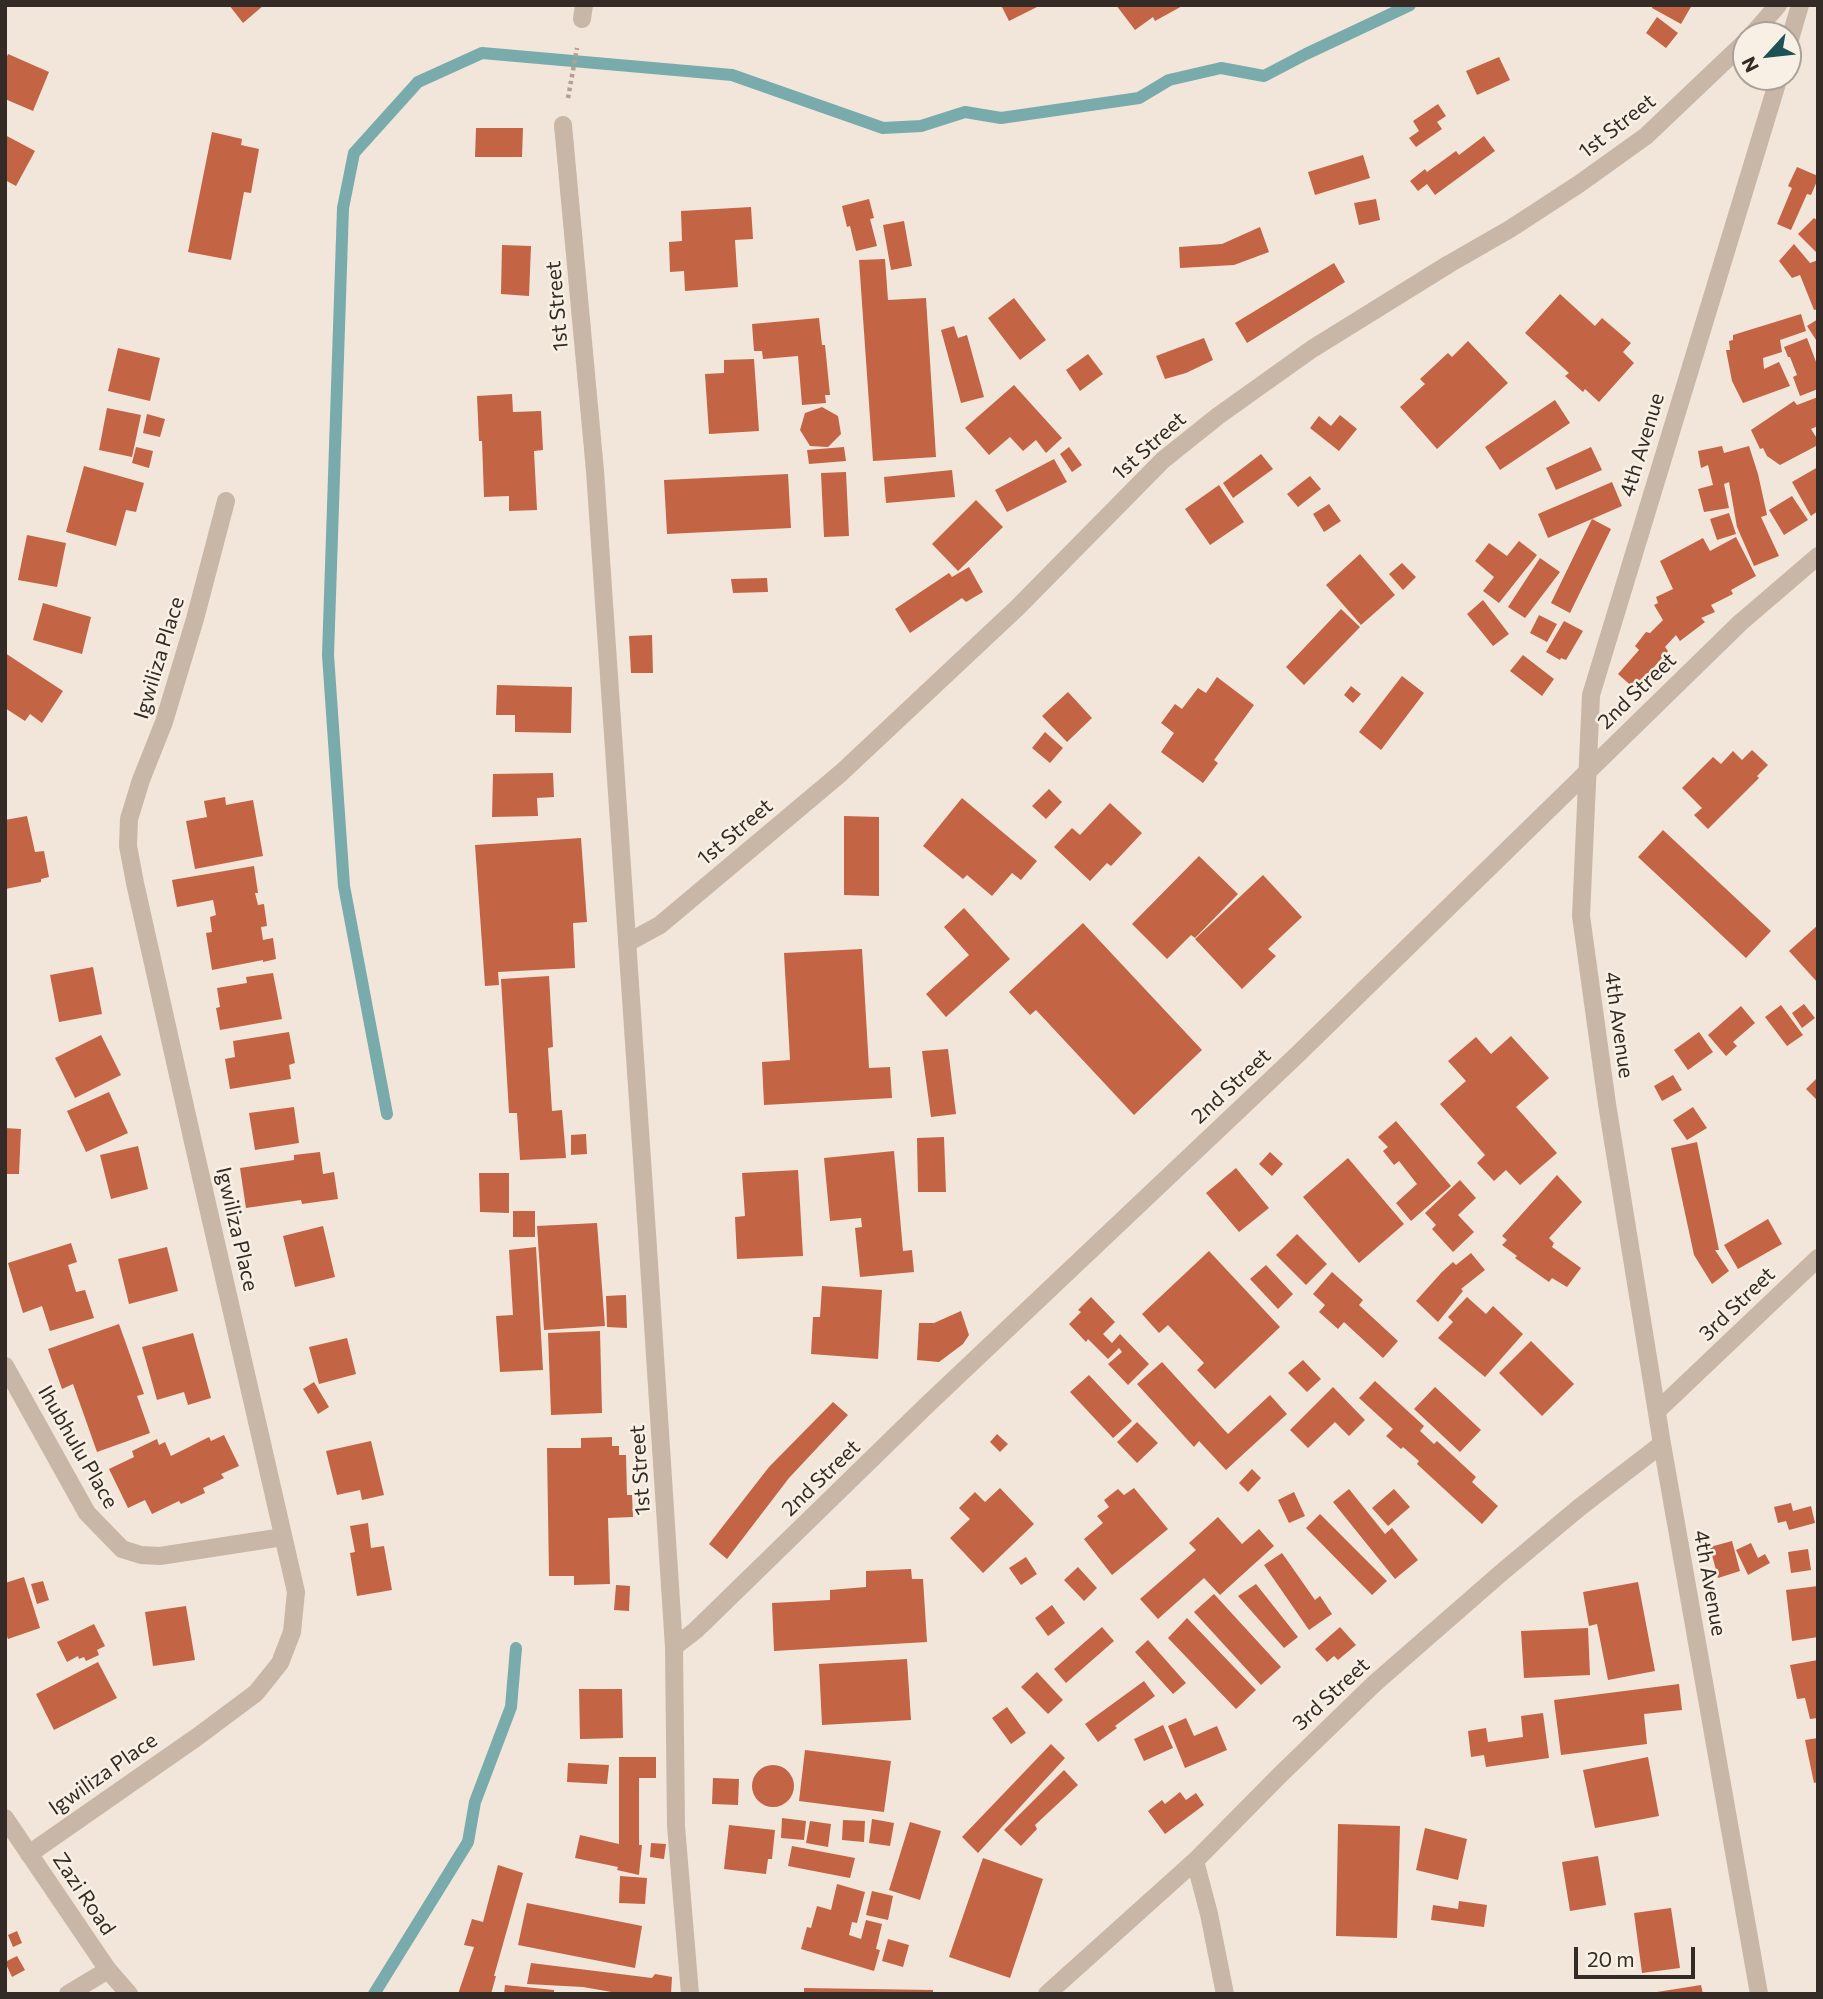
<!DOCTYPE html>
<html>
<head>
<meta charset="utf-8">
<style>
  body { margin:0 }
  #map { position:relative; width:1823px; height:1999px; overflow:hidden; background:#f1e6d9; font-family:Commissioner,sans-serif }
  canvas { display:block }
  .frame { position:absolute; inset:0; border:7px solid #342b26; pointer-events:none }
  .north { position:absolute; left:1732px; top:21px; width:70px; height:70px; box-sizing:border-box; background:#f9f0e5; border:2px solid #aaa199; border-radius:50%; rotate:243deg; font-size:19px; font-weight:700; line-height:28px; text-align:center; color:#342b26 }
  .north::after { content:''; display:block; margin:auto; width:24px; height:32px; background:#1d5155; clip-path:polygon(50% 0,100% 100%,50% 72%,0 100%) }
  .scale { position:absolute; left:1574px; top:1947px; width:121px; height:32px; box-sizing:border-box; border:4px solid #342b26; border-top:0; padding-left:9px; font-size:21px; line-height:24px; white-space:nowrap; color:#342b26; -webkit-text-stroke:5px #f9f0e5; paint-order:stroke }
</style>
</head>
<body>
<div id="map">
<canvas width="1823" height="1999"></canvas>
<div class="frame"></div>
<div class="north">N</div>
<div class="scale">20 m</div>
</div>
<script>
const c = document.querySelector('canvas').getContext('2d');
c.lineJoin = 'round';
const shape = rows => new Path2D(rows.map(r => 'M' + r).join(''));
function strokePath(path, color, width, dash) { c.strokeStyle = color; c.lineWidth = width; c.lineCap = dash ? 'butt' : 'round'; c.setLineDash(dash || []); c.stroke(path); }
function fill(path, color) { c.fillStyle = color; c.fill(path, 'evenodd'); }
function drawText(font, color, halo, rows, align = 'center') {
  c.font = font + ' Commissioner,sans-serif'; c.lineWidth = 5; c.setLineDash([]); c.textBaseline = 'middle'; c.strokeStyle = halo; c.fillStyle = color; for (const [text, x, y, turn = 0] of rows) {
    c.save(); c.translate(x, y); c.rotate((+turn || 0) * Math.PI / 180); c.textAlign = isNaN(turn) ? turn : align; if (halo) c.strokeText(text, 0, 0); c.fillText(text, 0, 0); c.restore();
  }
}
strokePath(shape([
  [387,1114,344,886,328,655,343,208,354,153,418,82,482,53,732,75,883,128,921,126,965,112,1001,118,1139,98,1169,80,1221,68,1264,76,1306,54,1410,5],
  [374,1994,468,1842,475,1802,511,1707,516,1648]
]), '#79abad', 12);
fill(shape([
  [229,5,264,5,243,23],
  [1001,5,1041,5,1009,21],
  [1116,5,1184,5,1155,21,1153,17,1135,30],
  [1653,5,1692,5,1681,24,1652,8],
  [1657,17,1678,33,1666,48,1646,33],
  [8,54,49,72,33,111,5,99,5,62],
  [1499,57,1510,80,1477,95,1466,71],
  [1438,104,1446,116,1437,122,1442,129,1416,147,1409,138,1419,131,1413,121],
  [476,128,523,128,522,157,475,157],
  [212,132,242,139,241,145,259,149,251,193,244,192,231,260,188,252],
  [5,135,35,151,16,186,5,180],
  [1484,136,1495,151,1435,195,1427,184,1418,191,1410,181,1425,169,1427,172,1456,151,1459,155],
  [1363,155,1370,178,1315,195,1308,172],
  [1797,167,1818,176,1818,179,1811,195,1807,194,1791,230,1777,224,1792,188,1788,186],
  [869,199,874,218,870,219,877,246,856,251,850,226,847,227,842,206],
  [1376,199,1380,220,1359,225,1354,203],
  [751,207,753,239,735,240,738,287,685,291,684,271,670,272,669,242,682,241,681,211],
  [1814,218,1818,221,1818,254,1798,234],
  [904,221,912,266,891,270,883,225],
  [1260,227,1269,252,1234,265,1180,268,1179,247,1222,244],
  [1794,244,1810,263,1818,260,1818,309,1814,310,1800,275,1792,278,1779,261],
  [502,245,531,246,529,296,501,294],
  [885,259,888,300,926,298,936,457,873,461,859,260],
  [1334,263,1345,282,1247,343,1235,323],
  [1560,294,1595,326,1602,318,1631,343,1623,352,1634,363,1599,402,1585,389,1583,392,1565,376,1569,373,1525,333],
  [1014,298,1046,340,1020,360,988,318],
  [1801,314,1806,331,1780,340,1782,352,1763,358,1764,369,1779,362,1790,386,1743,403,1732,381,1726,350,1730,350,1729,341,1733,340,1733,335],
  [819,318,822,345,825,345,830,395,825,395,826,403,802,405,798,356,763,359,762,351,754,351,752,324],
  [1818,319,1818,343,1807,326],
  [954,326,958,338,967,335,984,397,961,403,941,330],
  [1204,338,1213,360,1186,373,1165,379,1156,356],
  [1807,338,1818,367,1818,389,1800,396,1793,377,1797,375,1790,357,1788,357,1784,347],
  [1468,341,1508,383,1437,449,1400,407,1425,384,1420,379,1448,353,1452,357],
  [118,348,160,358,150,401,108,391],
  [1088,354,1103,374,1080,391,1066,370],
  [754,359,759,431,709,434,705,374,724,373,724,360],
  [1014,385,1062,438,1046,453,1036,440,1023,451,1010,437,989,455,965,428],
  [512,394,513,412,541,411,543,450,534,451,537,510,509,511,509,496,484,497,482,441,479,441,477,396],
  [1818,397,1818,426,1811,429,1818,440,1818,445,1780,465,1767,456,1763,448,1760,449,1751,430,1794,401,1797,405],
  [1555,400,1570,423,1500,470,1485,447],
  [822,407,838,416,841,434,828,447,810,446,800,430,805,413],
  [107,408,141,415,132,457,99,450],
  [147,414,165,419,160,437,143,433],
  [1340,415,1357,429,1339,451,1310,428,1319,416,1331,426],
  [1722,446,1724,453,1749,446,1758,474,1767,515,1761,517,1779,556,1754,566,1737,527,1729,482,1724,484,1729,508,1704,512,1698,489,1713,485,1708,465,1701,468,1698,451],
  [136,447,153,451,149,468,132,463],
  [844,447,846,461,809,464,807,450],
  [1069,447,1082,465,1072,472,1060,454],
  [1591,447,1602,470,1556,490,1546,468],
  [1261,454,1273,469,1233,498,1223,483],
  [1054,459,1067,482,1007,512,995,490],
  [84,466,144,483,136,512,126,510,116,546,66,532],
  [1818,467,1818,511,1811,516,1792,482],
  [952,470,955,497,886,503,884,477],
  [846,472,849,536,824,537,821,473],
  [788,474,791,528,667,534,664,480],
  [1310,476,1321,489,1298,507,1287,494],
  [1612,482,1622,506,1548,538,1538,514],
  [1219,485,1244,522,1210,545,1185,509],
  [1792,496,1808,520,1784,535,1769,510],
  [976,500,1003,527,958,571,932,544],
  [1329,504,1341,521,1324,532,1313,514],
  [1729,513,1736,534,1717,540,1710,519],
  [1592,519,1611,529,1570,613,1551,603],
  [27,535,66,543,57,587,18,580],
  [1736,537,1756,576,1731,590,1733,594,1711,605,1715,612,1701,618,1705,622,1680,641,1676,635,1665,647,1668,651,1635,689,1618,674,1639,650,1635,646,1646,632,1650,633,1663,620,1654,605,1658,603,1656,597,1673,589,1660,561,1703,538,1710,551],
  [1519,541,1537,555,1499,603,1483,591,1494,577,1475,561,1489,543,1507,556],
  [1360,554,1395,595,1361,625,1326,585],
  [1540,558,1560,572,1525,618,1508,607],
  [1402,563,1416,577,1403,590,1389,574],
  [969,567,983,592,966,602,962,598,910,633,895,609,949,573,952,577],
  [767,578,768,592,733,593,731,579],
  [1483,600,1509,634,1493,646,1467,614],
  [43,603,91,617,82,654,33,640],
  [1341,609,1360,627,1304,685,1286,667],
  [1539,615,1557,624,1547,642,1530,633],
  [1564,621,1583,631,1566,660,1561,658,1560,660,1546,652],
  [652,635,653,673,631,673,629,636],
  [5,653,63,691,42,723,30,714,25,721,5,708],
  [1523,655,1554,679,1542,696,1510,671],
  [1402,676,1424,693,1381,750,1359,732],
  [1217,677,1254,705,1214,760,1218,763,1203,783,1161,752,1174,733,1161,723,1175,704,1182,709,1198,688,1206,693],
  [497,685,572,687,571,733,515,732,515,715,496,715],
  [1351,686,1361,694,1353,703,1344,695],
  [1068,692,1092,718,1067,742,1042,716],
  [1045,732,1063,748,1050,763,1032,748],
  [1752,750,1768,765,1757,776,1759,778,1708,829,1694,815,1702,808,1682,788,1713,757,1721,764,1733,751,1742,760],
  [553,773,554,797,537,798,538,816,492,817,493,774],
  [1049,789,1062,802,1046,819,1032,806],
  [225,797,226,805,253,800,263,856,195,869,186,821,207,817,204,801],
  [962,798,1037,861,1021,880,1012,873,992,896,967,875,963,879,923,846],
  [1110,803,1142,833,1111,866,1107,863,1090,881,1054,847,1072,828,1080,835],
  [27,816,35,852,44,851,49,877,41,879,41,882,5,889,5,820],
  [844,816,879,817,879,896,844,895],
  [1663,830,1771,931,1746,958,1638,857],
  [581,838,587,922,573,923,575,968,498,972,499,985,485,986,475,845],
  [1199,856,1238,894,1195,938,1191,935,1167,959,1132,924],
  [254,866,258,893,255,893,258,905,264,904,267,926,261,927,263,940,273,938,276,959,263,962,263,960,212,970,206,933,212,932,210,917,216,915,213,900,177,907,172,880],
  [1263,875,1302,917,1268,949,1276,956,1242,989,1195,939],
  [964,908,1010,959,946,1017,926,994,969,955,944,927],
  [1083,923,1202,1050,1134,1115,1036,1010,1030,1015,1009,992],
  [1818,925,1818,983,1789,951],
  [862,949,869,1068,890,1067,892,1098,764,1105,762,1062,790,1060,784,953],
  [93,967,102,1014,59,1022,50,975],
  [273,973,282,1019,220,1030,216,1008,220,1007,217,988,247,983,246,977],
  [549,976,553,1047,548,1048,552,1111,562,1110,566,1158,520,1160,517,1113,509,1113,501,979],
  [1804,1004,1815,1018,1802,1028,1792,1013],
  [1781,1005,1803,1035,1787,1046,1765,1017],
  [1741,1006,1755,1023,1733,1042,1737,1046,1726,1056,1708,1035],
  [289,1032,295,1063,289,1065,291,1079,230,1089,225,1059,235,1057,233,1041],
  [1699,1032,1713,1052,1688,1070,1674,1050],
  [101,1035,121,1075,75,1098,55,1058],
  [1511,1036,1549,1078,1516,1107,1557,1153,1520,1185,1506,1170,1494,1181,1477,1163,1485,1155,1440,1104,1466,1081,1448,1061,1476,1037,1491,1054],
  [948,1049,956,1114,931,1117,922,1051],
  [1673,1075,1682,1090,1662,1101,1654,1086],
  [1818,1077,1818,1101,1806,1089],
  [109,1092,128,1133,86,1152,67,1111],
  [294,1107,299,1143,255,1150,249,1113],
  [1693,1107,1707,1128,1687,1140,1673,1120],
  [1396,1121,1451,1186,1411,1221,1396,1203,1417,1184,1399,1161,1394,1165,1383,1151,1388,1147,1378,1137],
  [5,1128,21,1129,19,1174,5,1174],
  [586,1134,587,1154,571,1155,571,1135],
  [944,1137,946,1192,918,1192,917,1138],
  [1697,1142,1719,1250,1715,1250,1729,1271,1712,1284,1694,1255,1671,1148],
  [138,1146,148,1189,111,1199,100,1155],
  [894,1151,903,1251,912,1250,914,1272,860,1277,855,1228,862,1227,861,1218,830,1221,824,1158],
  [320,1152,323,1174,334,1172,338,1199,302,1204,301,1200,246,1208,240,1168,294,1160,294,1155],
  [1270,1152,1283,1164,1272,1176,1259,1164],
  [1348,1158,1404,1224,1359,1263,1303,1197],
  [1236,1168,1269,1208,1239,1232,1206,1193],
  [798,1170,803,1256,737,1259,735,1217,745,1216,742,1173],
  [479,1173,509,1173,509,1213,480,1212],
  [1557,1175,1582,1202,1549,1238,1554,1243,1552,1247,1581,1268,1567,1287,1552,1278,1549,1282,1515,1258,1517,1256,1502,1245,1507,1240,1502,1236],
  [1460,1180,1476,1198,1458,1215,1474,1232,1453,1252,1432,1229,1436,1225,1425,1213],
  [513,1211,535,1211,535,1237,513,1237],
  [1768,1219,1782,1244,1738,1269,1724,1245],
  [597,1223,605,1326,544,1330,537,1226],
  [323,1226,335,1277,295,1287,283,1236],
  [1297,1234,1327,1264,1306,1285,1276,1255],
  [71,1243,77,1262,68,1265,76,1292,85,1290,94,1318,50,1331,42,1306,23,1313,8,1263],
  [167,1247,178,1291,129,1304,118,1259],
  [536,1247,543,1370,500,1372,496,1316,513,1315,509,1250],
  [1209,1251,1280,1327,1215,1389,1197,1370,1204,1363,1168,1325,1159,1333,1142,1314],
  [1471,1253,1485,1270,1461,1289,1463,1291,1438,1322,1416,1301,1442,1272,1453,1262,1456,1265],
  [1266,1265,1293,1294,1278,1309,1250,1279],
  [1332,1272,1363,1300,1359,1305,1398,1341,1383,1358,1344,1322,1338,1329,1319,1312,1325,1305,1313,1294],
  [822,1286,882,1290,878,1359,811,1354,813,1317,820,1317],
  [626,1295,627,1328,607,1327,606,1296],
  [1091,1297,1115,1322,1103,1334,1112,1343,1120,1334,1149,1364,1128,1385,1108,1364,1122,1352,1119,1348,1108,1359,1088,1339,1086,1342,1069,1324,1081,1312,1078,1310],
  [1467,1297,1486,1314,1493,1306,1523,1334,1485,1377,1438,1338,1453,1322,1448,1317],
  [961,1311,969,1335,963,1344,939,1362,917,1360,919,1323,934,1323],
  [119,1324,144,1394,137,1396,150,1433,97,1452,73,1384,62,1389,48,1349],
  [600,1331,602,1413,551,1415,548,1333],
  [193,1333,211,1398,188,1405,184,1392,157,1400,142,1347],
  [347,1338,356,1374,319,1384,309,1347],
  [1531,1341,1574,1384,1542,1416,1499,1373],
  [1303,1360,1321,1379,1307,1392,1288,1373],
  [1162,1362,1228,1434,1270,1395,1287,1414,1226,1470,1199,1441,1194,1447,1137,1384],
  [1089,1375,1132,1421,1113,1438,1070,1392],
  [1375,1381,1424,1426,1420,1431,1434,1444,1437,1441,1476,1477,1472,1482,1498,1506,1482,1524,1417,1464,1419,1461,1403,1447,1401,1449,1386,1436,1393,1429,1359,1398],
  [314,1382,329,1407,318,1414,303,1389],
  [1333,1387,1365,1420,1349,1436,1335,1422,1308,1448,1290,1430],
  [1435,1387,1481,1430,1460,1452,1414,1409],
  [833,1402,848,1415,789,1478,727,1559,709,1544,769,1467],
  [1137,1422,1158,1443,1137,1463,1117,1442],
  [997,1434,1008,1444,1000,1452,990,1442],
  [224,1435,239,1466,221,1474,224,1478,203,1488,205,1493,181,1504,179,1501,152,1514,145,1500,128,1508,109,1469,134,1457,132,1451,157,1439,159,1445,165,1442,171,1456,209,1437,211,1441],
  [612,1437,612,1446,619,1446,619,1455,626,1455,627,1495,632,1495,633,1517,608,1518,610,1584,574,1585,574,1576,549,1576,547,1448,581,1448,581,1438],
  [371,1441,384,1495,362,1500,360,1490,337,1495,326,1451],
  [1252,1469,1261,1478,1248,1492,1239,1483],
  [1000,1488,1034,1524,983,1573,950,1538,970,1519,959,1508,975,1492,985,1502],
  [1134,1488,1168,1529,1112,1575,1084,1539,1103,1523,1097,1516,1109,1507,1104,1500,1118,1489,1124,1495],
  [1349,1489,1385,1534,1392,1528,1418,1560,1395,1579,1333,1502],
  [1394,1489,1410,1507,1388,1526,1372,1508],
  [1294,1492,1305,1516,1289,1523,1278,1500],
  [1791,1503,1793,1511,1811,1506,1815,1523,1789,1530,1786,1521,1778,1523,1774,1507],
  [1320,1514,1387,1581,1372,1595,1306,1528],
  [1218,1517,1242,1544,1259,1529,1274,1546,1220,1595,1204,1578,1158,1619,1140,1599,1196,1550,1189,1543],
  [368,1523,371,1548,384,1546,392,1590,357,1596,350,1553,355,1552,350,1526],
  [1732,1541,1740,1571,1718,1578,1710,1547],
  [1751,1543,1758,1558,1765,1554,1770,1563,1748,1575,1736,1550],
  [1808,1549,1811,1570,1791,1573,1788,1552],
  [1282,1553,1315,1600,1320,1596,1332,1614,1309,1630,1264,1565],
  [1026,1557,1037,1574,1021,1585,1009,1568],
  [1078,1567,1097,1588,1084,1601,1064,1580],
  [911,1569,912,1579,923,1579,927,1642,774,1651,772,1603,830,1600,830,1590,866,1587,866,1571],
  [24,1577,40,1628,8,1639,5,1631,5,1583],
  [43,1581,49,1600,37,1604,31,1584],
  [1638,1582,1655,1671,1608,1680,1597,1624,1589,1626,1583,1592],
  [1256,1584,1298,1637,1284,1648,1238,1596],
  [616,1585,630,1586,629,1611,614,1610],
  [1818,1586,1818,1637,1792,1641,1786,1590],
  [1214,1594,1281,1667,1261,1685,1194,1612],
  [1052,1605,1065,1623,1048,1636,1035,1618],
  [186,1606,195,1660,153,1666,145,1612],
  [1187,1618,1256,1690,1236,1709,1168,1638],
  [94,1624,105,1646,97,1650,99,1655,86,1661,84,1657,79,1659,78,1656,67,1662,57,1642],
  [1102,1627,1114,1641,1066,1683,1054,1669],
  [1340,1627,1356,1645,1338,1660,1334,1656,1327,1662,1315,1649],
  [1588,1628,1590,1675,1524,1678,1521,1631],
  [1148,1640,1186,1683,1173,1694,1135,1652],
  [907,1659,911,1720,822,1725,819,1664],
  [1818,1660,1818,1718,1810,1719,1805,1698,1797,1699,1790,1665],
  [98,1662,117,1698,54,1730,36,1694],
  [1037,1672,1063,1700,1048,1714,1021,1687],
  [1144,1681,1155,1696,1115,1726,1117,1728,1098,1742,1085,1724],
  [1679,1684,1682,1710,1644,1714,1647,1744,1561,1755,1554,1700],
  [579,1689,622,1689,623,1738,580,1739],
  [1007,1707,1026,1733,1011,1744,992,1718],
  [1543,1713,1549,1758,1486,1767,1484,1755,1471,1757,1468,1731,1486,1728,1488,1742,1523,1737,1521,1716],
  [1186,1718,1194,1736,1217,1726,1227,1750,1185,1768,1168,1726],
  [1163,1725,1173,1748,1144,1761,1134,1739],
  [1818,1738,1818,1782,1814,1783,1805,1740],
  [1051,1744,1065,1758,978,1853,962,1837],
  [805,1750,891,1761,884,1812,799,1801],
  [619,1757,656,1757,656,1778,639,1778,639,1845,642,1845,639,1875,617,1870,618,1867,575,1858,580,1835,619,1844],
  [1648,1757,1659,1816,1595,1828,1583,1770],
  [568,1763,609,1765,607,1784,567,1782],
  '752 1786a21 21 0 1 1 42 0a21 21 0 1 1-42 0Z',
  [1064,1770,1078,1785,1035,1825,1037,1829,1021,1846,1004,1830],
  [713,1778,739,1779,738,1805,712,1804],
  [1180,1792,1186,1800,1196,1793,1204,1805,1165,1834,1148,1811,1162,1800,1165,1804],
  [782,1818,806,1821,804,1840,781,1838],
  [872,1819,894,1823,890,1846,869,1843],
  [843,1820,865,1821,864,1842,842,1840],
  [810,1821,831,1824,828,1847,806,1843],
  [910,1822,941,1831,920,1900,889,1890],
  [1338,1824,1400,1826,1397,1938,1336,1936],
  [729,1825,775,1830,772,1859,768,1859,766,1874,724,1869],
  [1425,1828,1467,1839,1458,1880,1416,1870],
  [651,1843,666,1844,664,1859,650,1857],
  [792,1846,855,1858,850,1878,788,1866],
  [1598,1856,1606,1905,1570,1911,1562,1862],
  [983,1858,1043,1879,1010,1978,949,1957],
  [498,1865,523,1873,494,1976,496,1976,491,1994,458,1994,474,1947,464,1945,472,1919,483,1922],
  [620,1876,647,1878,645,1904,619,1903],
  [837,1884,865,1892,857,1923,852,1922,849,1935,861,1939,866,1920,882,1924,876,1949,880,1950,874,1971,801,1949,807,1927,811,1928,817,1906,831,1910],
  [872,1891,893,1896,888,1920,866,1915],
  [1459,1901,1487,1905,1484,1927,1431,1920,1433,1905,1458,1909],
  [527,1903,642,1926,635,1968,518,1945],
  [1671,1908,1680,1968,1642,1973,1634,1913],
  [17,1931,22,1943,13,1947,8,1935],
  [888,1939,909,1945,903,1967,882,1961],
  [17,1956,25,1970,12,1977,5,1962],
  [531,1963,652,1978,655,1974,672,1977,671,1994,623,1994,583,1987,527,1984],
  [505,1985,554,1990,554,1994,504,1994],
  [1701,1985,1703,1994,1657,1994,1657,1992],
  [804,1988,933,1990,933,1994,804,1994]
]), '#c36445');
strokePath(shape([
  [568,98,577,48]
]), '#b4a090', 4.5, [3.5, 3.5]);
strokePath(shape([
  [68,1994,108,1970]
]), '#c8b6a6', 18);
strokePath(shape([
  [582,19,584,5],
  [1752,35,1778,5],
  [1788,46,1800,5],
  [563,125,595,471,647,1233,674,1647,676,1826,690,1994],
  [627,943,660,925,841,773,1017,608,1163,460,1218,416,1312,349,1449,264,1510,229,1579,184,1646,136,1746,41],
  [5,1366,87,1513,122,1549,141,1555,160,1556,283,1537],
  [1657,1411,1818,1258],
  [674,1647,696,1630,927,1405,1297,1055,1740,623,1818,556],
  [29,1854,197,1737,256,1693,280,1663,292,1632,296,1592,193,1142,135,883,128,846,129,819,141,780,164,722,195,619,226,501],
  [1195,1861,1209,1914,1225,1994],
  [1047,1994,1195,1861,1281,1774,1375,1683,1501,1573,1580,1507,1662,1444],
  [1759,1994,1662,1444,1607,1104,1581,916,1591,695,1779,77]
]), '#c8b6a6', 18);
strokePath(shape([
  [5,1818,108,1970,129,1994]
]), '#c8b6a6', 18);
drawText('21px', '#342b26', '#f9f0e5', [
  ["1st Street",1617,126,-38],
  ["1st Street",557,306,-95],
  ["4th Avenue",1642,445,-73],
  ["1st Street",1149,446,-42],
  ["Igwiliza Place",159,658,-73],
  ["2nd Street",1637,691,-44],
  ["1st Street",735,832,-40],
  ["4th Avenue",1619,1025,82],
  ["2nd Street",1231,1086,-43],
  ["Igwiliza Place",237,1229,77],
  ["3rd Street",1737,1304,-44],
  ["Ihubhulu Place",78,1447,60],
  ["1st Street",640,1470,-94],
  ["2nd Street",821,1478,-44],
  ["4th Avenue",1710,1583,80],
  ["3rd Street",1331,1694,-43],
  ["Igwiliza Place",103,1774,-35],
  ["Zazi Road",84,1894,56]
]);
</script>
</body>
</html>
